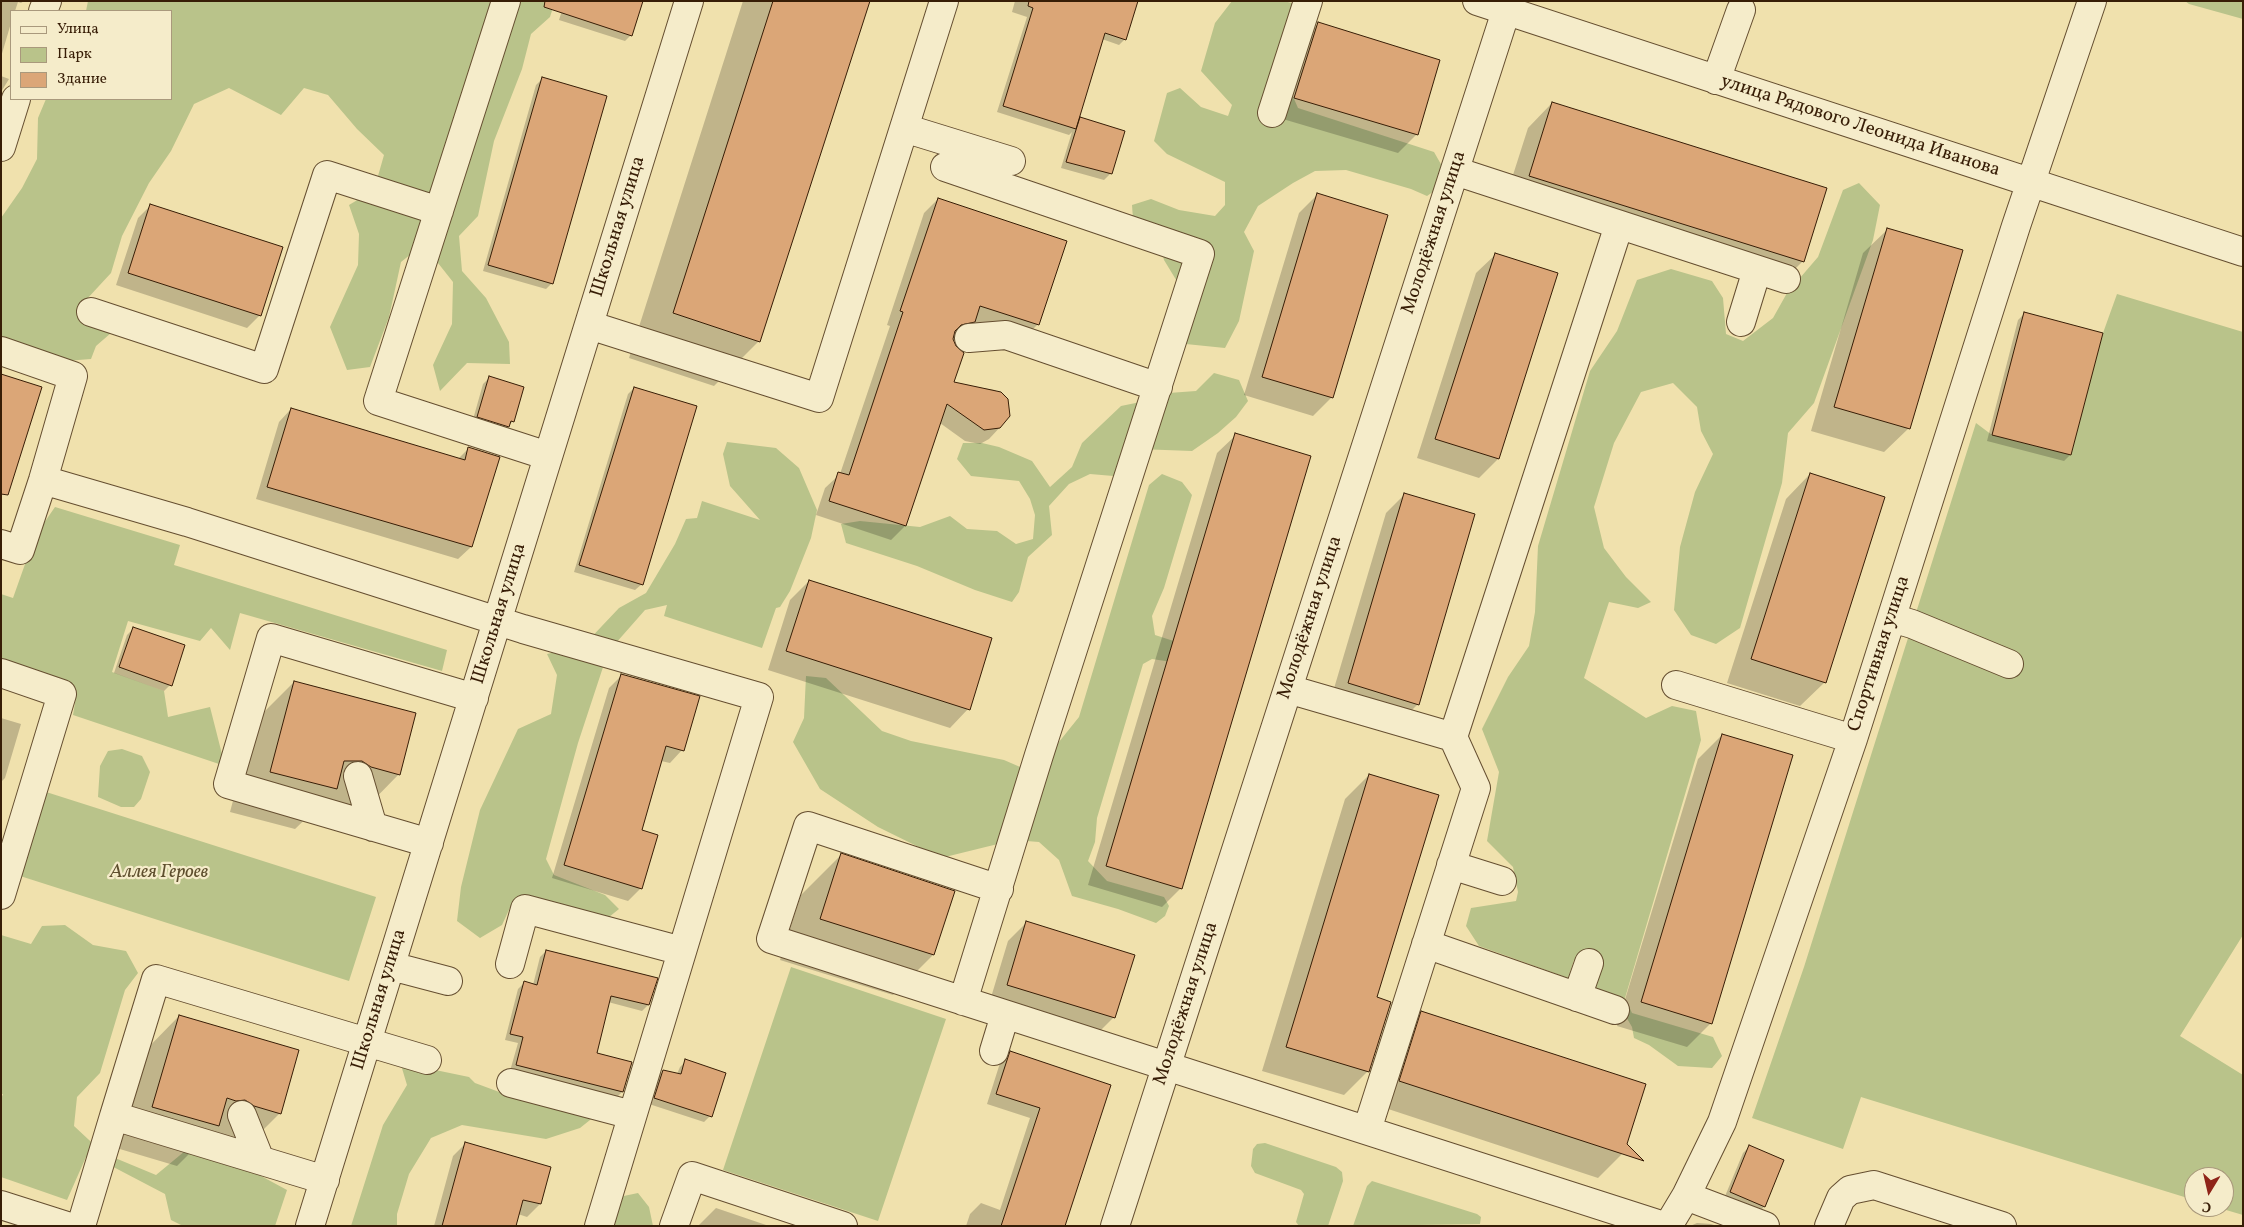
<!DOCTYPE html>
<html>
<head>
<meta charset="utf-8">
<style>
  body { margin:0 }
  #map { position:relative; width:2244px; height:1227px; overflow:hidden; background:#f0e1ad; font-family:Vollkorn,serif }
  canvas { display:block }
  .frame { position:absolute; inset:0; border:2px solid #371d06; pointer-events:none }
  .legend { position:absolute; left:10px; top:10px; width:162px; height:90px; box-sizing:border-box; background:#f5ecca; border:1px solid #a9997c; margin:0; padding:6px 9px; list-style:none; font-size:15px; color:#371d06 }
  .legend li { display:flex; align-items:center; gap:10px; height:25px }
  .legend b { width:25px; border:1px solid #a9997c }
  .north { position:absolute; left:2184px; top:1167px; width:50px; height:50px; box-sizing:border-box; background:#f5ecca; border:1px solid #a9997c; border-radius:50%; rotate:189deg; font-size:14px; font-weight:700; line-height:20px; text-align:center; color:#371d06 }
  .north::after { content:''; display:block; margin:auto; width:18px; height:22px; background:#8f2418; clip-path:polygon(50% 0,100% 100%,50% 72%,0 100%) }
</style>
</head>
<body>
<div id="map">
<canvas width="2244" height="1227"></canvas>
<div class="frame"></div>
<ul class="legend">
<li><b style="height:6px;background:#f5ecca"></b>Улица</li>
<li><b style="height:14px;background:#b9c38a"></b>Парк</li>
<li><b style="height:14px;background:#dba677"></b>Здание</li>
</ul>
<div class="north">С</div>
</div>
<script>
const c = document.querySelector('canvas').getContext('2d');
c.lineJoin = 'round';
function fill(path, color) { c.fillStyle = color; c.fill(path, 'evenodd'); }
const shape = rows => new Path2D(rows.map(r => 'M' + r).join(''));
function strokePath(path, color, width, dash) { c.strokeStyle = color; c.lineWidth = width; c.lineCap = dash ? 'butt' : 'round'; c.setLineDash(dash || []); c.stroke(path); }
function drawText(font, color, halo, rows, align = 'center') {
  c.font = font + ' Vollkorn,serif'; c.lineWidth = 4.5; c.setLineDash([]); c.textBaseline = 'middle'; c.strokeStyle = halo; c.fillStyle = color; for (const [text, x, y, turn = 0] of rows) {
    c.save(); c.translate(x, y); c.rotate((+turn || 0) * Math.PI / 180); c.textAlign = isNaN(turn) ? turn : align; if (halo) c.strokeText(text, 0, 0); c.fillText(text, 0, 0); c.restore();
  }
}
fill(shape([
  [88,1,555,1,550,17,531,34,522,69,494,141,478,216,459,236,462,271,486,298,509,342,510,364,467,363,440,391,433,365,452,324,453,282,438,263,430,239,401,262,389,317,370,367,347,370,330,327,358,265,359,234,349,205,374,190,384,155,357,129,328,95,304,88,281,115,229,88,194,104,171,151,149,183,122,236,111,273,86,300,111,333,96,346,91,359,65,361,1,341,1,218,22,188,37,159,38,118,46,99,171,99,171,11,86,11],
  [1232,1,1283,1,1306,6,1291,92,1298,108,1434,152,1442,166,1437,189,1427,196,1411,189,1346,170,1315,171,1293,183,1258,206,1244,232,1254,251,1239,321,1225,348,1176,343,1178,283,1164,260,1159,240,1133,219,1132,205,1151,199,1179,210,1215,216,1225,205,1225,182,1167,154,1154,141,1167,93,1180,88,1201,107,1228,116,1232,105,1201,71,1215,23],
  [2185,1,2243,1,2243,19,2189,4],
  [1859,183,1880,205,1873,240,1814,403,1788,433,1782,483,1740,628,1716,644,1691,635,1674,610,1680,547,1695,492,1713,454,1701,431,1697,407,1673,383,1641,392,1614,443,1594,507,1604,548,1626,577,1651,602,1638,608,1609,602,1584,678,1646,718,1672,706,1696,711,1701,740,1625,998,1632,1013,1713,1037,1722,1056,1712,1068,1678,1066,1649,1045,1634,1038,1632,1027,1618,1003,1593,990,1578,960,1574,960,1568,978,1479,946,1466,926,1471,908,1516,901,1518,892,1513,867,1487,841,1499,772,1482,729,1508,677,1529,646,1535,612,1538,546,1590,371,1617,331,1637,280,1671,269,1712,281,1723,298,1726,334,1743,341,1773,318,1787,293,1818,257,1843,190],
  [2117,294,2243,332,2243,935,2180,1036,2243,1075,2243,1215,2216,1207,2224,1207,2224,1177,2194,1177,2194,1200,1861,1097,1843,1149,1752,1118,1804,967,1976,423,1992,435,2071,455,2103,333],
  [1214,373,1239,380,1248,401,1236,417,1218,433,1192,451,1138,449,1125,477,1090,474,1069,484,1049,506,1052,535,1028,557,1019,592,1012,602,975,590,917,566,846,543,841,524,860,521,920,527,950,516,967,529,997,531,1016,544,1033,539,1035,515,1030,499,1019,481,971,476,957,459,963,443,982,443,999,447,1032,461,1050,487,1072,467,1082,443,1121,406,1155,399,1155,394,1196,391],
  [727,442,776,448,799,468,817,510,811,538,790,591,780,607,776,608,762,648,664,616,667,605,645,610,608,652,578,743,546,859,554,875,605,895,619,909,609,917,543,903,513,901,502,925,480,938,457,921,461,887,480,810,518,729,551,714,557,675,547,654,584,645,619,608,646,593,675,544,686,519,697,518,702,501,760,520,730,486,723,454],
  [1162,474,1182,482,1192,495,1164,588,1152,616,1155,635,1217,655,1178,663,1152,659,1143,664,1097,818,1095,842,1088,861,1107,881,1164,897,1169,906,1165,916,1156,923,1118,909,1072,896,1059,860,1039,842,1014,840,941,858,878,827,820,789,793,742,804,718,806,676,826,678,882,731,911,741,1004,760,1034,773,1079,717,1149,485],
  [55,507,180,545,174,565,447,650,442,671,240,613,230,650,211,628,200,641,128,621,112,672,164,691,168,717,210,707,225,766,73,715,77,691,1,665,1,594,13,598,35,536],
  [122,749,142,756,150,772,141,799,134,807,121,807,98,797,100,766,108,751],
  [43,791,376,897,349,981,17,875],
  [65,925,93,945,126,951,138,973,125,990,100,1073,77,1097,74,1126,103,1153,156,1175,185,1151,237,1163,287,1190,275,1226,183,1226,171,1220,165,1194,100,1160,86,1157,67,1200,1,1177,1,1099,3,1094,1,1094,1,935,31,944,42,926],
  [791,967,946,1019,878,1221,723,1170],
  [401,1065,416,1066,469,1077,475,1083,510,1096,595,1116,580,1128,546,1139,462,1125,431,1138,409,1174,397,1214,397,1226,351,1226,383,1125,407,1085],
  [1265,1143,1336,1167,1342,1172,1343,1181,1328,1226,1299,1226,1296,1222,1304,1194,1301,1190,1255,1173,1251,1166,1253,1149,1257,1144],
  [1372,1181,1477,1214,1481,1217,1480,1224,1353,1226,1367,1186],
  [638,1193,649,1207,653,1226,608,1226,619,1197]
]), '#b9c38a');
fill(shape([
  [1,1,24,1,21,3,18,2,15,11,11,11,11,23,1,57],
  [565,1,631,35,625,41,559,20],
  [743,1,869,1,759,341,714,386,629,358],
  [1015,1,1136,1,1125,39,1119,45,1102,39,1077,122,1080,119,1123,132,1110,174,1104,180,1061,168,1072,132,1069,135,997,112,1027,17,1012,12],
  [1318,24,1439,61,1416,135,1398,153,1276,117,1299,43],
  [1,76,9,79,1,92],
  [542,79,552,283,546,289,483,271,536,85],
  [1552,103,1803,261,1779,285,1505,200,1528,128],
  [1317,195,1332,397,1313,416,1244,395,1299,213],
  [938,199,1038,324,1024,338,973,322,959,335,953,337,952,383,995,390,1007,400,1003,424,989,439,980,444,965,441,940,423,905,526,891,540,816,515,825,488,840,474,890,326,887,325,924,213],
  [150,206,260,315,247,328,116,285,138,218],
  [1888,229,1909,428,1884,452,1811,431,1863,253],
  [1495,255,1557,274,1498,459,1479,478,1417,458,1476,273],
  [2024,314,2101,334,2070,455,2064,461,1987,441,2018,320],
  [489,378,513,421,502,432,472,423,483,384],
  [634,388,642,584,635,590,574,572,628,394],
  [291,409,458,459,469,448,471,547,458,559,256,499,279,422],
  [1236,435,1181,888,1162,907,1088,885,1217,453],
  [1810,474,1825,682,1800,706,1727,683,1786,499],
  [1404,495,1418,704,1399,723,1330,702,1386,513],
  [809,581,968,709,950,728,768,670,790,600],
  [133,629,170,685,164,691,114,673,127,635],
  [622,675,682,750,670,763,661,761,640,830,641,888,628,901,552,878,609,688],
  [294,682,399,774,359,815,323,802,295,829,230,812,254,722],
  [1,718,21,724,5,778,1,782],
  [1722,735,1711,1023,1687,1047,1617,1026,1698,759],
  [1369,775,1376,998,1368,1071,1344,1095,1262,1071,1345,799],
  [841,855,953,892,933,955,893,995,780,960,801,895],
  [1026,923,1114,1017,1095,1036,989,1004,1008,941],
  [546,951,648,1005,642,1011,608,1002,595,1054,622,1092,616,1098,510,1071,518,1043,505,1040,518,989,524,983,533,985,540,957],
  [1422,1013,1622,1154,1598,1178,1376,1105,1397,1037],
  [179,1016,280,1113,239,1154,204,1139,177,1166,113,1147,139,1057],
  [1011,1053,1110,1086,1063,1226,966,1226,970,1214,981,1203,1000,1210,1030,1118,987,1104,1000,1063],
  [686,1061,710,1116,704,1122,649,1104,657,1077,663,1071,677,1074,680,1067],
  [465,1144,550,1168,540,1204,527,1217,518,1214,515,1226,434,1226,453,1156],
  [1749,1147,1783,1161,1763,1208,1757,1214,1723,1201,1743,1153],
  [716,1208,769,1226,698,1226],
  [1697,1223,1711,1224,1717,1226,1690,1226]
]), '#0003');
const building = shape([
  [545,1,643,1,632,36,544,7,545,1],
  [773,1,870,1,760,342,673,313,773,1],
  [1029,1,1138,1,1126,40,1105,33,1076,129,1003,106,1033,8,1028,6,1029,1],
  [1318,22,1440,60,1418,135,1294,98,1318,22],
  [542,77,607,96,553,284,488,265,542,77],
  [1552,102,1827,188,1804,262,1529,176,1552,102],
  [1080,117,1125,131,1112,174,1066,162,1080,117],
  [1317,193,1388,215,1333,398,1262,377,1317,193],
  [938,198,1067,241,1039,325,980,306,975,322,961,325,955,331,953,339,956,346,964,353,954,382,1001,392,1008,399,1010,416,1000,428,984,430,947,404,906,526,829,501,838,472,849,475,903,312,900,311,938,198],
  [150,204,283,247,261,316,128,273,150,204],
  [1887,228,1963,250,1910,429,1834,407,1887,228],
  [1495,253,1558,273,1499,459,1435,439,1495,253],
  [2024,312,2103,333,2071,455,1992,435,2024,312],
  [1,374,42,387,8,495,1,494,1,374],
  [489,376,524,387,514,422,511,421,509,427,477,417,489,376],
  [634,387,697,406,643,585,579,565,634,387],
  [291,408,465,460,468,447,500,457,472,547,267,487,291,408],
  [1235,433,1311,456,1182,889,1106,866,1235,433],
  [1810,473,1885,497,1826,683,1751,659,1810,473],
  [1404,493,1475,514,1419,705,1348,683,1404,493],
  [809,580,992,638,970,710,786,651,809,580],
  [133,627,185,645,172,686,119,667,133,627],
  [621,674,700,696,684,751,666,746,642,830,658,835,642,889,564,865,621,674],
  [294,681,416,713,400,775,371,767,362,761,344,761,337,789,270,772,294,681],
  [1722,734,1793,755,1712,1024,1641,1002,1722,734],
  [1369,774,1439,795,1377,997,1391,1002,1369,1072,1286,1047,1369,774],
  [841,853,955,891,934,955,820,919,841,853],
  [1026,921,1135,955,1115,1018,1007,985,1026,921],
  [546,950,658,978,649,1005,611,996,597,1053,632,1062,623,1092,516,1065,523,1037,510,1034,524,981,537,985,546,950],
  [1421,1011,1646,1084,1627,1144,1644,1161,1399,1081,1421,1011],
  [179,1015,299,1050,281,1114,254,1106,245,1100,236,1101,227,1098,219,1126,152,1107,179,1015],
  [1010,1051,1111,1085,1065,1226,1001,1226,1040,1108,996,1094,1010,1051],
  [685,1059,726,1073,712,1117,654,1098,663,1070,681,1074,685,1059],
  [465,1142,551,1167,541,1204,523,1200,516,1226,442,1226,465,1142],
  [1749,1145,1784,1160,1765,1207,1730,1192,1749,1145]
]);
fill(building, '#dba677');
strokePath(building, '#371d06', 1);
const minor = shape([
  [506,1,378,401,548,456],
  [1477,1,2243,252],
  [43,11,47,1],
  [1716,80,1741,10],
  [1272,113,1308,1],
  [904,128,1011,161],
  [1,147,16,99],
  [945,167,1200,254,1039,755,963,1001],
  [1455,171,1786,279],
  [91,312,264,369,327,175,439,211],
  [1741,322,1757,270],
  [589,325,819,398,944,1],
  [969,338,1006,335,1158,387],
  [1,351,73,376,43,480,20,550,1,544],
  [43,480,187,522,523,629,759,697,599,1226],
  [1892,618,1912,624,2009,664],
  [1,673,62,694,1,895],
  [1676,685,1853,739],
  [1288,689,1453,737],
  [358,776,373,827],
  [429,843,228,784,271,638,474,698],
  [1451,865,1502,881],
  [999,889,808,826,771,939,1664,1226],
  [1426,944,1615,1010],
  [510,964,525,909,682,951],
  [391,966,448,981],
  [1577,997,1589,963],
  [994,1051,1005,1015],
  [511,1083,632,1115],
  [242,1115,260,1160],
  [1367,1130,1476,788,1453,737,1619,225],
  [325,1180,114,1116,156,979,427,1060],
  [1686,1196,1765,1226],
  [1,1205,67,1226],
  [81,1226,114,1116],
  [310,1226,689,1],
  [674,1226,692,1176,843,1226],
  [1115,1226,1506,11],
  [1668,1226,1686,1196,1722,1122,1853,739,2016,226,2092,1],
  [1829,1226,1841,1198,1850,1190,1874,1185,2002,1226]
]);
strokePath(minor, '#654e30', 30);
strokePath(minor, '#f5ecca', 28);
drawText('19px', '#371d06', '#f5ecca', [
  ["улица Рядового Леонида Иванова",1860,127,18],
  ["Школьная улица",619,227,-73],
  ["Молодёжная улица",1435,233,-72],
  ["Школьная улица",500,614,-73],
  ["Молодёжная улица",1311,618,-72],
  ["Спортивная улица",1880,654,-72],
  ["Школьная улица",380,1000,-73],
  ["Молодёжная улица",1187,1004,-72]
]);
drawText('italic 19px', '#5e4f2e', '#f5ecca', [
  ["Аллея Героев",159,874]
]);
</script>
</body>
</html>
